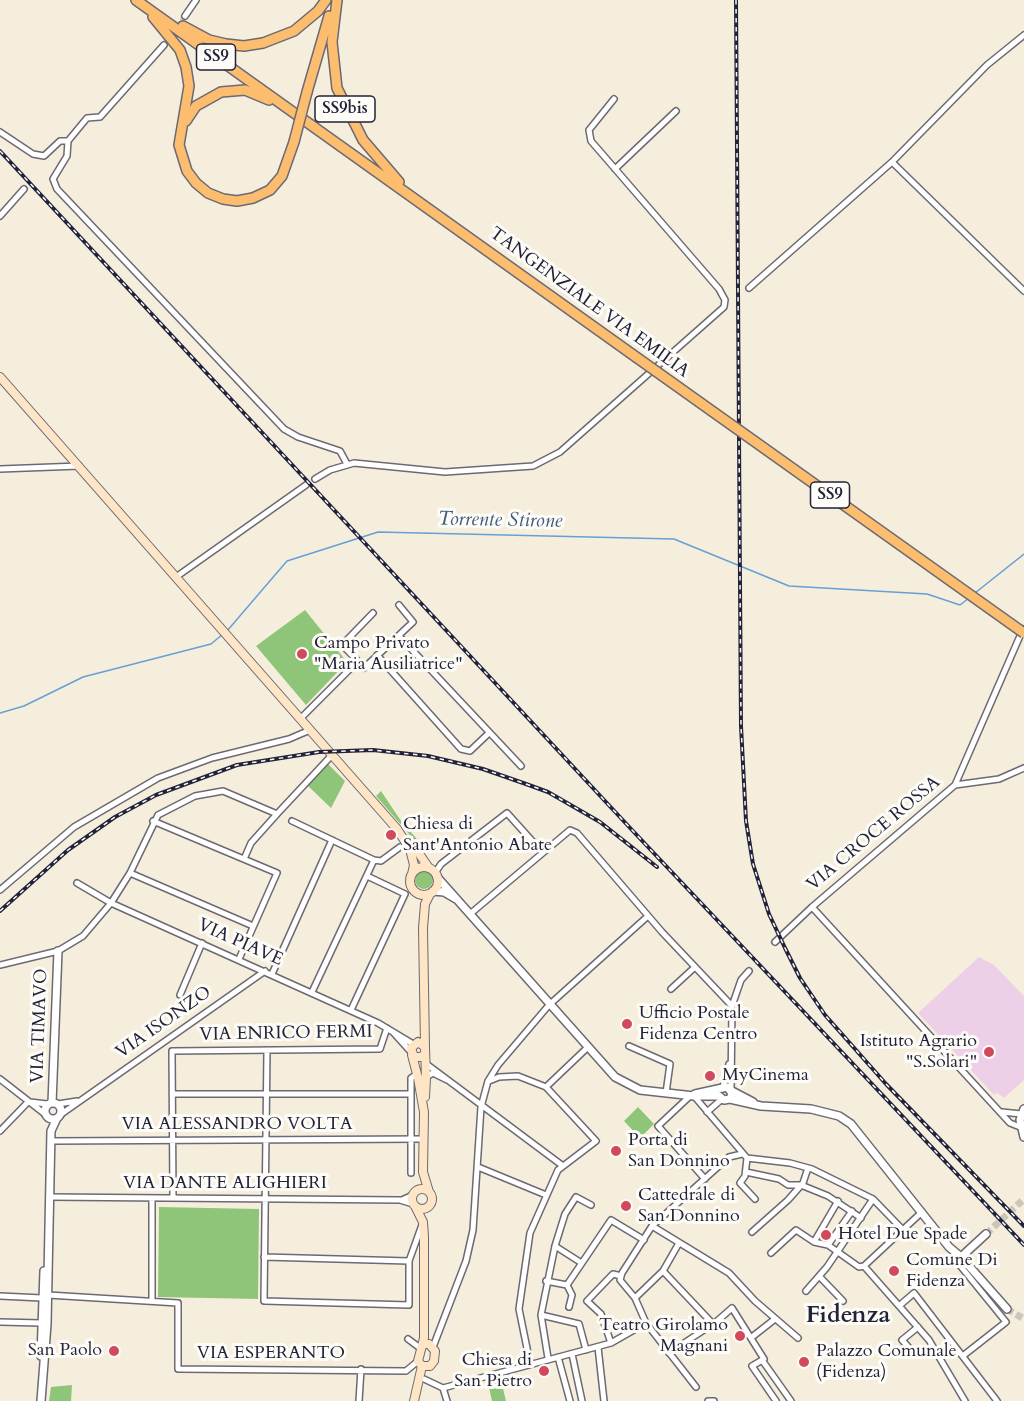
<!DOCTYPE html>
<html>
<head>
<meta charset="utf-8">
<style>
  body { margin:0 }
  canvas { display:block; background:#f6eedc }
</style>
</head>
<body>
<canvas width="1024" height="1401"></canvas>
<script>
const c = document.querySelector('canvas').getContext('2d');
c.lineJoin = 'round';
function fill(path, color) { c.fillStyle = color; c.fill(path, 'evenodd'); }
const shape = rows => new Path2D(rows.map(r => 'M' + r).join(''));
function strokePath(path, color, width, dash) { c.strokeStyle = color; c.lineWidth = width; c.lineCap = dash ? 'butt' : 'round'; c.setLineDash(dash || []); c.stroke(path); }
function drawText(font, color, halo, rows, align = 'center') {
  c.font = font + ' Cardo,serif'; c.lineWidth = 6; c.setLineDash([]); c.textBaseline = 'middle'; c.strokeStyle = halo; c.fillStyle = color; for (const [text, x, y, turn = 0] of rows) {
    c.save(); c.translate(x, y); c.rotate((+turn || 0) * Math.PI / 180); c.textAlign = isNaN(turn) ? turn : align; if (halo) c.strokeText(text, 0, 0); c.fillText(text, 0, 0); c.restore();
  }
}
fill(shape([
  [979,957,994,965,1024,996,1024,1080,1004,1098,997,1093,994,1095,918,1013]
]), '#edd0e8');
fill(shape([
  [305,610,347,662,306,705,256,646],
  [327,763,345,781,331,808,307,785],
  [381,791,399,818,427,851,422,854,415,841,376,796],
  '415 880a9 9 0 1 1 18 0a9 9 0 1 1-18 0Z',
  [638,1107,654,1124,640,1138,624,1121],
  [159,1207,259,1209,258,1299,158,1297],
  [501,1380,506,1401,492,1401,488,1383],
  [72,1385,71,1401,49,1401,51,1387]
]), '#8ec579');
strokePath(shape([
  [975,593,1024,554],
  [227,631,287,561,378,532,674,539,789,586,927,594,960,605,969,598],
  [0,713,24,706,83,677,211,644,223,634]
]), '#64a0d5', 1.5);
strokePath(shape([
  [164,45,185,16]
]), '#ccc5bc', 5, [5, 2.5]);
strokePath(shape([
  [986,1234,1024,1199],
  [1007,1309,1024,1319]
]), '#ccc5bc', 7, [7, 3.5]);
const minor = shape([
  [185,16,196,0],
  [0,132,33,154,44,156,60,141,68,141,67,156,53,179,57,189,284,429,298,437,340,451,347,464],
  [68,141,87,118,100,117,164,45],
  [892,162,1024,291],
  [615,169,676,111],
  [0,216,24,189],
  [749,288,892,162,987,65,1024,35],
  [0,469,79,466],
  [315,479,330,470,354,463,445,472,533,466,560,452,724,307,725,300,719,289,591,141,589,130,614,99],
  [176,577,306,485],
  [399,636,521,766],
  [377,655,461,749,470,751,489,733],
  [358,661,342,645,373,613],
  [300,719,358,661,364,668,413,622,399,605],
  [955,785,999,779,1024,768],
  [153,821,277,873,239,959],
  [292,821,374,860,381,861,400,847],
  [244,859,251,843,277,814],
  [130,873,253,926],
  [435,873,441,864,507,813,542,852],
  [77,883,111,903,378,1023,413,1044],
  [0,890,74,827,158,778,212,758,289,739,310,730],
  [470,914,570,830,577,833,662,932,732,1006],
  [775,942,812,907],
  [0,965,58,951,83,936,111,903,130,873,158,815,195,796,223,791,277,814,332,755],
  [272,974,332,840],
  [671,989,695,967],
  [312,992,374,860],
  [180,995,202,943],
  [351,1010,405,894,367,876],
  [393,1032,411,1052],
  [629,1046,670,1064,666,1093],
  [267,1050,264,1301,409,1305,409,1261,423,1222],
  [425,1063,563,1166],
  [426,1077,433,1073,447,1080],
  [0,1079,45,1114],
  [489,1081,499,1077,518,1076,546,1087,596,1141,558,1170,530,1233,519,1309,530,1363],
  [546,1087,588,1047],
  [723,1087,729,1064],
  [731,1090,732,1006,741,980,749,971],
  [173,1094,411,1094],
  [690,1096,658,1126,705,1179],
  [694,1096,747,1158,790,1163,812,1169,873,1199,902,1229],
  [30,1102,47,1104],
  [58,1104,77,1101],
  [707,1112,722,1099],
  [1002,1112,1021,1114],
  [60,1115,265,971],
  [1020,1127,1010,1123,812,907,955,785,1023,629],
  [0,1131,28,1102],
  [51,1141,424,1139],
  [747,1158,745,1176,740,1183,755,1199],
  [478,1167,546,1195],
  [746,1172,779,1179,788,1185,801,1185,828,1196,861,1218],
  [411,1173,411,1078,417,1074],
  [49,1197,400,1200,413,1204],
  [173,1198,172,1051,380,1049,387,1028],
  [402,1200,413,1195],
  [652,1226,729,1273,755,1301,798,1338],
  [752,1232,788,1200,803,1183,808,1168],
  [814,1242,838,1201],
  [828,1245,852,1211],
  [555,1246,580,1262],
  [771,1253,796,1230,814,1242,828,1245,859,1267,864,1266],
  [959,1256,958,1263,1006,1322,964,1355],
  [264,1257,409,1261],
  [864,1266,929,1340,965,1401],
  [864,1266,922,1212],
  [663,1271,713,1324],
  [819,1276,843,1301],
  [546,1281,567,1285],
  [567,1285,611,1220,644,1240],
  [567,1285,572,1295,569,1307],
  [806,1291,827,1267,873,1199],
  [48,1295,178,1303,178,1369,406,1371,418,1361],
  [0,1296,42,1298],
  [635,1298,663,1271,679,1243],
  [152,1300,152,1198],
  [899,1306,914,1293,997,1401],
  [541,1315,579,1324,586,1350],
  [0,1322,41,1323],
  [752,1337,775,1319],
  [408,1339,420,1348],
  [611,1343,601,1314,587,1301,613,1274,621,1276],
  [433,1347,466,1261,473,1230,481,1107,488,1081,498,1065,549,1005,648,916],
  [598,1347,604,1401],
  [911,1350,902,1340,918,1327],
  [669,1353,716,1322,732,1308,764,1359,752,1366,776,1401],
  [572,1354,582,1401],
  [558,1357,570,1401],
  [548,1358,541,1315,555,1246,565,1214,576,1197,591,1205],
  [762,1360,791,1401],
  [424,1379,443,1388,611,1343,646,1323],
  [696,1387,646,1323,635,1298,620,1280,622,1273,652,1226,729,1157,742,1154],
  [443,1388,447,1401],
  [359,1401,361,1369],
  [708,1401,714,1401]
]);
const tertiary = shape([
  [437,877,615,1077,640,1090,694,1096,719,1096],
  [433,891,444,892,456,899],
  [732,1091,753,1102],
  [695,1094,727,1087,732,1093,730,1099],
  [719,1096,724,1100,730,1099,761,1106,811,1109,839,1116,851,1124,949,1247,961,1257,1007,1309],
  '45 1111a8 8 0 1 1 16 0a8 8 0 1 1-16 0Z',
  [52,1103,58,951],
  [1024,1109,1020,1120,1024,1137],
  [961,1257,986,1234],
  [41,1356,44,1271],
  [41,1401,47,1324,51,1131,57,1118]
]);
const secondary = shape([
  [0,377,397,829,410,849,414,865,412,874],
  [411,842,429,868],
  '410 881a14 14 0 1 1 28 0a14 14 0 1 1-28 0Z',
  [425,1047,423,928,425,904,430,894],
  [412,1055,418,1078,422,1080],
  [418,1078,424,1112,423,1172,429,1192],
  [425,1097,426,1078,425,1047,418,1042,411,1048,414,1057,422,1057,425,1053],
  '412 1199a10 10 0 1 1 20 0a10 10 0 1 1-20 0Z',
  [415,1206,423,1222,424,1237,424,1338,418,1361,422,1366,430,1366,434,1361,435,1351,429,1344,423,1344],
  [414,1401,422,1366]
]);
const primary = shape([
  [136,0,636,357],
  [337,0,332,42,337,88,363,140,399,182],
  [153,17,180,50,186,67,189,86,179,145,187,171,196,183,208,193,223,199,237,201,253,198,270,190,282,176,294,142],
  [183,26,209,40,226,44,244,46,263,43,294,31,318,11,326,0],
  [307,92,329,16],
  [186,121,196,106,221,92,245,90,269,100]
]);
strokePath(minor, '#6c6973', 8);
strokePath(tertiary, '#6c6973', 10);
strokePath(secondary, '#6c6973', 10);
strokePath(primary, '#6c6973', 12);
strokePath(minor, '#fff', 5);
strokePath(tertiary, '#fff', 7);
strokePath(secondary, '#fee5c5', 8);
strokePath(primary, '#fcbd6f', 9);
const rail = shape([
  [736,0,741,726,746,821,753,864,769,914,785,948,800,978,825,1015,886,1084,1024,1226],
  [0,151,632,830,1024,1245],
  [0,911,68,850,115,817,156,795,237,765,319,752,373,750,428,756,483,769,526,784,548,792,600,822,657,867]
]);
strokePath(rail, '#22223b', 4);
strokePath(rail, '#fdfcf7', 1.5, [4.5]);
const primaryBridge = shape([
  [294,142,307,92],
  [636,357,1024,633]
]);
strokePath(primaryBridge, '#6c6973', 12, []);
strokePath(primaryBridge, '#fcbd6f', 9);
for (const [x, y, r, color] of [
  [302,654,6,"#d1495b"],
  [391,835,6,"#d1495b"],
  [627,1024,6,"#d1495b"],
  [989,1052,6,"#d1495b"],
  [710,1076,6,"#d1495b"],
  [616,1151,6,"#d1495b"],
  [626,1206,6,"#d1495b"],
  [826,1235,6,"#d1495b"],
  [894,1271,6,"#d1495b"],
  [740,1336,6,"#d1495b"],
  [114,1351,6,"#d1495b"],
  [804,1362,6,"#d1495b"],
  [544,1371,6,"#d1495b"]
]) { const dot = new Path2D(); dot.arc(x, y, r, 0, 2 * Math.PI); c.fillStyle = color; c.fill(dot); strokePath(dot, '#fdfcf7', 2); }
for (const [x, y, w] of [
  [216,57,39],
  [345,109,60],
  [830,495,39]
]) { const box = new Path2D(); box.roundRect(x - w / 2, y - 13, w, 26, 4.5); c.fillStyle = '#fdfcf7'; c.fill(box); strokePath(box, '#22223b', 1.5); }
drawText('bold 16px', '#22223b', null, [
  ["SS9",216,57],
  ["SS9bis",345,109],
  ["SS9",830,495]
]);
drawText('18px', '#22223b', '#fdfcf7', [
  ["TANGENZIALE VIA EMILIA",589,303,36],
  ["VIA CROCE ROSSA",874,834,-40],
  ["VIA PIAVE",240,943,24],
  ["VIA ISONZO",164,1023,-35],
  ["VIA TIMAVO",40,1026,-88],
  ["VIA ENRICO FERMI",286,1034,-1],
  ["VIA ALESSANDRO VOLTA",237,1125],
  ["VIA DANTE ALIGHIERI",225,1184],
  ["VIA ESPERANTO",271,1354]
]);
drawText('18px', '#22223b', '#fdfcf7', [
  ["Campo Privato",314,644],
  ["\"Maria Ausiliatrice\"",314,665],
  ["Chiesa di",403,825],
  ["Sant'Antonio Abate",403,846],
  ["Ufficio Postale",639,1014],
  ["Fidenza Centro",639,1035],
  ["Istituto Agrario",977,1042,"right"],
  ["\"S.Solari\"",977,1063,"right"],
  ["MyCinema",722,1076],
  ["Porta di",628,1141],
  ["San Donnino",628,1162],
  ["Cattedrale di",638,1196],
  ["San Donnino",638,1217],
  ["Hotel Due Spade",838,1235],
  ["Comune Di",906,1261],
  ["Fidenza",906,1282],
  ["Teatro Girolamo",728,1326,"right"],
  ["Magnani",728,1347,"right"],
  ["San Paolo",102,1351,"right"],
  ["Palazzo Comunale",816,1352],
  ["(Fidenza)",816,1373],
  ["Chiesa di",532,1361,"right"],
  ["San Pietro",532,1382,"right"]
], 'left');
drawText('italic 20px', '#405b80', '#fdfcf7', [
  ["Torrente Stirone",500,521,1]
]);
drawText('bold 24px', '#22223b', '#fdfcf7', [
  ["Fidenza",848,1316]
]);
</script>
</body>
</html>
